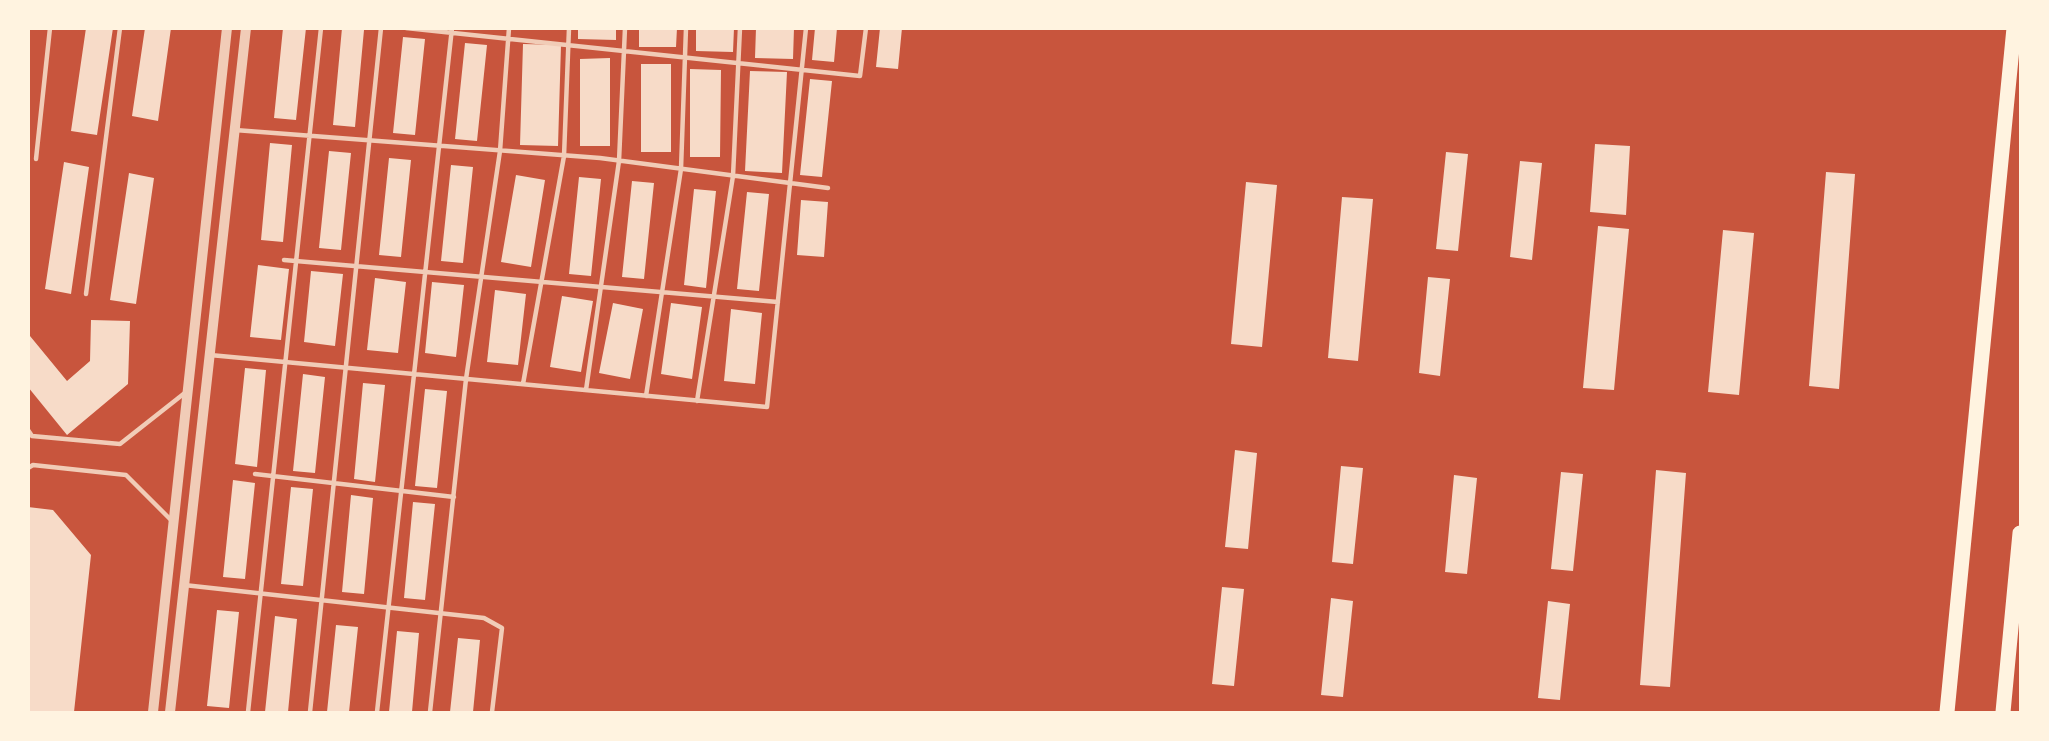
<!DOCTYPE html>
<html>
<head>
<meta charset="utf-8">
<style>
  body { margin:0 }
  #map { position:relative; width:2049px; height:741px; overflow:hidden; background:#c8553d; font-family:Spectral,serif }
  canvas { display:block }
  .frame { position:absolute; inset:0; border:30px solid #fff3e0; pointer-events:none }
</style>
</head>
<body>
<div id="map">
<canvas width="2049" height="741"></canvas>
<div class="frame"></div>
</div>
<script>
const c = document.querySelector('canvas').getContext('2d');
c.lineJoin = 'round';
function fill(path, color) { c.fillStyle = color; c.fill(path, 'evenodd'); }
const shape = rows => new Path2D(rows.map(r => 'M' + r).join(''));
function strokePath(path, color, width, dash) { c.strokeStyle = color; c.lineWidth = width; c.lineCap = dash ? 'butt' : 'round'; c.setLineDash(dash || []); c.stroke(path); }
fill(shape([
  [86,28,113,28,97,135,71,131],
  [145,28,171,28,158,121,132,116],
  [283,28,306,28,296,120,274,118],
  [342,28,364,30,355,127,333,125],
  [578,28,616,28,616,40,578,39],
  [639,28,677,28,676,47,639,47],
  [696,28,734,28,733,52,696,51],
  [756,28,794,28,793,59,755,58],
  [815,28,837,28,834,62,812,60],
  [880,28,902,28,898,69,876,67],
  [403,37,425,39,415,135,393,133],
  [465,43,487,45,477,141,455,139],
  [523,44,561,45,558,146,520,145],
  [610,58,610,146,580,146,580,59],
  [641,64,671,64,671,152,641,152],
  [690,69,721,70,720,157,690,157],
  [750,71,787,72,782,173,745,171],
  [810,79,832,81,822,177,800,175],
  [270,143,292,145,283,242,261,240],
  [1595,144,1630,146,1626,215,1590,212],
  [329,151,351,153,341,250,319,248],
  [1446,152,1468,154,1458,251,1436,249],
  [389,158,411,160,401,257,379,255],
  [1520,161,1542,163,1532,260,1510,257],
  [64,162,89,167,71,294,45,289],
  [451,165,473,167,463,263,441,261],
  [1826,172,1855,174,1839,389,1809,386],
  [129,173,154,178,136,304,110,300],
  [516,175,545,180,531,267,501,262],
  [579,177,601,179,591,276,569,274],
  [632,181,654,183,644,279,622,277],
  [1246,182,1277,185,1262,347,1231,344],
  [694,189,716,191,706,288,684,285],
  [747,192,769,194,759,291,737,289],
  [1342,197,1373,199,1358,361,1328,358],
  [801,200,828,202,824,257,797,255],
  [1598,226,1629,229,1614,390,1583,388],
  [1723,230,1754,233,1739,395,1708,392],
  [258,265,289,269,281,340,250,337],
  [311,271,343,274,335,346,304,342],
  [1428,277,1450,279,1440,376,1419,373],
  [375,278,406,282,398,353,367,350],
  [432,282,464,285,456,357,425,353],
  [495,290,526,294,518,365,487,362],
  [562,296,593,301,581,372,550,367],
  [613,303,643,309,630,379,599,373],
  [671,303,702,307,692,379,661,374],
  [731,309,762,313,755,384,724,381],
  [91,320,130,321,128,384,67,435,28,387,28,337,30,336,67,381,90,361],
  [245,368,266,370,257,467,235,464],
  [303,374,325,377,315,473,293,471],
  [363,383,385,385,375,482,354,479],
  [425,389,447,391,437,488,415,486],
  [1235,450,1257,453,1248,549,1225,547],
  [1341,466,1363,468,1353,564,1332,562],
  [1656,470,1686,473,1670,687,1640,685],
  [1561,472,1583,474,1573,571,1551,569],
  [1454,475,1477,478,1467,574,1445,572],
  [233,480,255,483,245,579,223,577],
  [291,487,313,489,303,586,281,584],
  [351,495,373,498,364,594,342,592],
  [413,502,435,504,425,600,404,598],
  [28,507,53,510,91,555,74,712,28,712],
  [1222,587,1244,589,1234,686,1212,684],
  [1331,598,1353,601,1343,697,1321,695],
  [1548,601,1570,604,1560,700,1538,698],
  [217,610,239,612,229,708,207,706],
  [275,616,297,619,288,712,265,712],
  [336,625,358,627,349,712,327,712],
  [397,631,419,633,412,712,389,712],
  [458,638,480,640,473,712,450,712]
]), '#f7dbc8');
strokePath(shape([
  [406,28,860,76,866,28],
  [235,130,600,158,828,188],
  [36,159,50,28],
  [284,260,778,302],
  [86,294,120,28],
  [210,355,767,407,806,28],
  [523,384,564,156,569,28],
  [586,390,619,161,625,28],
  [646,396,681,169,686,28],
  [697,401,733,176,740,28],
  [28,430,32,436,120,444,186,392],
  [28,468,33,465,126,475,173,522],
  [255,474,454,497],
  [184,585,484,618,502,628,492,712],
  [248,712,321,28],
  [310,712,381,28],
  [377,712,452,28],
  [430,712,466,379,500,151,509,28]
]), '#f1ccb7', 4.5);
strokePath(shape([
  [153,712,227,28],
  [170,712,246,28]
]), '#f1ccb7', 10);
strokePath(shape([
  [1947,712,2014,28],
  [2003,712,2020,533]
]), '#fff3e0', 15);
</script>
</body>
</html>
